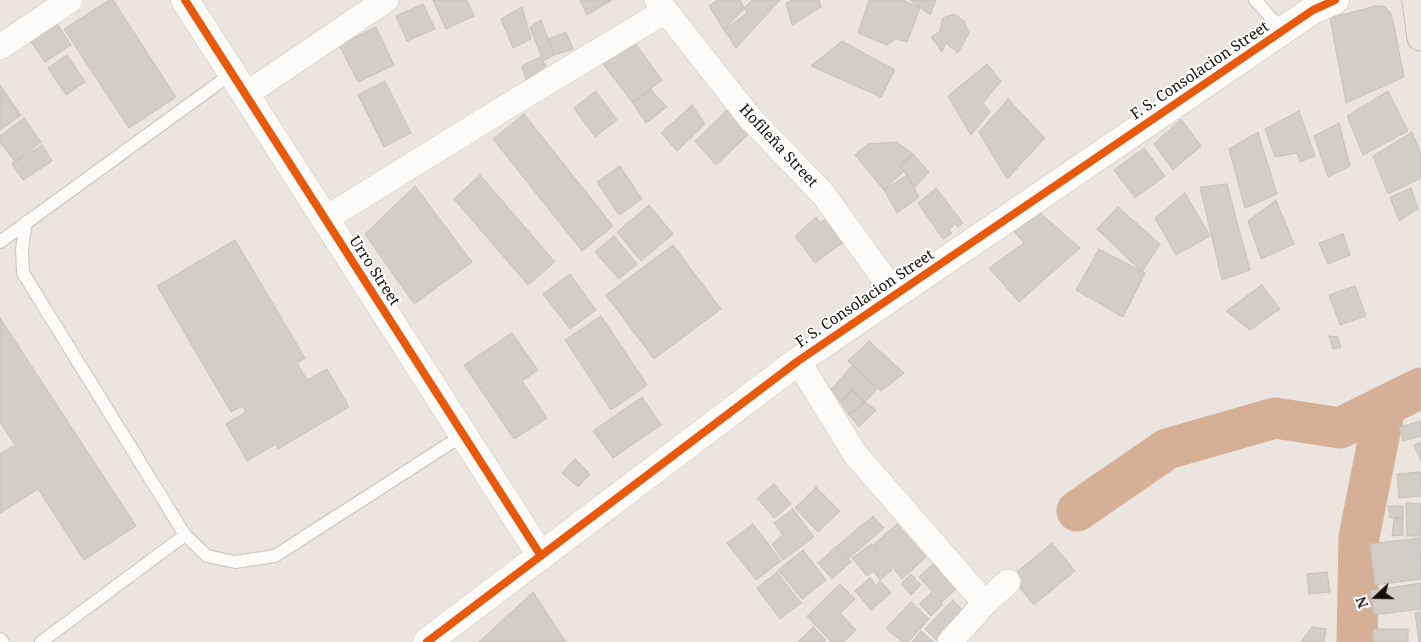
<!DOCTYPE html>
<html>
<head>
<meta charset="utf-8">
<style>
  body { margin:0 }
  #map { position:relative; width:1421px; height:642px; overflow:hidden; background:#ece4df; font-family:"Noto Serif",serif }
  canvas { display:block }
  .north { position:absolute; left:1351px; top:572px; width:50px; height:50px; -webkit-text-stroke:4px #fff; paint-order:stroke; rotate:249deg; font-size:14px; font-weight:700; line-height:20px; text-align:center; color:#130e0b }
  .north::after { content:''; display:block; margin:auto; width:18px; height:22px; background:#130e0b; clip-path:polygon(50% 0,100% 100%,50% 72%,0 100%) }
</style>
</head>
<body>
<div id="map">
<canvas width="1421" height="642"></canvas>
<div class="north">N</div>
</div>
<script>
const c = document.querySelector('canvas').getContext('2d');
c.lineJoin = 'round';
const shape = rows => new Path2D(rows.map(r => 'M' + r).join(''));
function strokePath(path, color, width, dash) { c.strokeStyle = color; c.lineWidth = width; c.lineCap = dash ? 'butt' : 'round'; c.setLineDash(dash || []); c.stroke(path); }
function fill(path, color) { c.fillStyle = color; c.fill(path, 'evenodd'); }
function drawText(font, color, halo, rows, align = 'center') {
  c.font = font + ' "Noto Serif",serif'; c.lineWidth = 4; c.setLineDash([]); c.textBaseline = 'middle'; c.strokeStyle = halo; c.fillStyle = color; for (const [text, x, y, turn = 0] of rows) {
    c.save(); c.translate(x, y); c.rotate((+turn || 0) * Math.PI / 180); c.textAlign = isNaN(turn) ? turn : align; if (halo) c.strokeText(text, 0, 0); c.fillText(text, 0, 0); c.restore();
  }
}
strokePath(shape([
  [1077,511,1167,449,1275,418,1340,428,1421,388],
  [1357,642,1359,537,1385,407]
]), '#d6b096', 41);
const building = shape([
  [109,0,113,0,176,97,129,128,64,29,109,0],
  [433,0,467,0,474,16,446,29,433,0],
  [580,0,612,0,587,15,580,0],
  [718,0,740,0,747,13,724,30,709,6,718,0],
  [752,0,780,0,736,48,724,30,752,0],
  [792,0,819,0,821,7,792,25,786,3,792,0],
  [869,0,903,0,920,8,907,42,895,39,887,45,858,33,869,0],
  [910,0,936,0,930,15,910,0],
  [423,4,435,29,407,41,396,16,423,4],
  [1376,6,1384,6,1390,12,1393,20,1404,77,1346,103,1330,18,1376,6],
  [522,7,531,39,513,48,501,19,522,7],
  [954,14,964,21,969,33,958,53,946,43,942,52,931,37,940,31,943,18,954,14],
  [541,20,554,55,543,61,530,27,541,20],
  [57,24,71,45,45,62,31,42,57,24],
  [376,27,394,65,358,82,339,45,376,27],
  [566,32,573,49,554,55,548,39,566,32],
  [632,39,662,80,633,103,600,60,632,39],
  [842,41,895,70,881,97,811,66,842,41],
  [67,55,85,82,66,95,48,68,67,55],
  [540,57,546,66,526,80,522,66,540,57],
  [987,64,1001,81,983,103,990,112,971,135,948,96,987,64],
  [385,81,411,133,384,147,358,95,385,81],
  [0,85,21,115,0,130,0,85],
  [650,89,667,107,646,123,633,103,650,89],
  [596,91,617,120,595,137,574,108,596,91],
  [1388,91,1408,131,1363,155,1347,116,1388,91],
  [1008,99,1045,138,1007,179,979,132,1008,99],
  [734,103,754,129,716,165,695,141,734,103],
  [692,105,705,124,677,151,661,133,692,105],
  [1299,111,1315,156,1300,162,1297,153,1275,157,1265,129,1299,111],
  [524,114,613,226,582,251,493,139,524,114],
  [24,118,41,142,15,162,0,142,0,136,24,118],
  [1181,119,1201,146,1173,170,1154,144,1181,119],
  [1339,123,1350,166,1328,177,1314,136,1339,123],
  [1258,132,1277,194,1245,208,1229,149,1258,132],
  [1412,132,1421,154,1421,178,1388,194,1373,156,1412,132],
  [897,142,913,154,900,166,904,171,884,190,855,155,868,144,897,142],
  [42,145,52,161,23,180,12,164,42,145],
  [1144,148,1165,176,1135,198,1114,170,1144,148],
  [913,154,929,172,915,187,900,166,913,154],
  [620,166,642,199,619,215,597,182,620,166],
  [480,175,555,262,528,285,454,199,480,175],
  [907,175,919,197,897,213,884,190,907,175],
  [1227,184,1250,270,1222,280,1200,187,1227,184],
  [415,186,472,262,414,304,365,234,415,186],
  [936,188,963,223,958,227,955,224,949,230,952,233,943,239,918,203,936,188],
  [1411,188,1418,209,1399,221,1390,197,1411,188],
  [1185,193,1210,236,1176,255,1155,218,1185,193],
  [1276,200,1294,244,1261,259,1248,221,1276,200],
  [649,205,673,234,641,261,617,232,649,205],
  [1118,207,1160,244,1142,272,1097,229,1118,207],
  [1037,210,1080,248,1019,302,989,268,1024,243,1010,227,1037,210],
  [834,212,849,238,815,263,795,236,816,217,820,223,834,212],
  [1343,234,1350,255,1328,264,1319,243,1343,234],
  [614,236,637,264,619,279,595,252,614,236],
  [235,240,305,358,297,363,307,380,327,369,349,407,278,449,276,444,247,461,226,424,246,412,242,406,231,412,157,286,235,240],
  [673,245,721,309,654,359,606,295,673,245],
  [1099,249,1145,273,1123,317,1076,290,1099,249],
  [570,274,596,310,570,329,543,294,570,274],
  [1262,285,1280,309,1250,330,1226,311,1262,285],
  [1355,286,1366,316,1340,325,1329,295,1355,286],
  [601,316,647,385,611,410,565,340,601,316],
  [0,318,136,526,84,560,38,489,0,513,0,454,15,445,0,422,0,318],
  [512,333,538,370,522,381,547,418,514,439,464,365,512,333],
  [1329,336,1338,337,1341,347,1333,349,1329,336],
  [869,341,904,373,881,391,848,361,869,341],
  [853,365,877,389,865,402,852,390,841,403,831,389,853,365],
  [852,390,865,402,849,415,841,403,852,390],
  [642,397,661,425,613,458,593,431,642,397],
  [865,402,876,410,859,427,849,415,865,402],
  [1421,421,1421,436,1403,441,1399,427,1421,421],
  [1421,442,1421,461,1414,445,1421,442],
  [575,459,590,474,578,487,562,473,575,459],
  [1421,472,1421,496,1399,498,1397,474,1421,472],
  [774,484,791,504,774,518,757,498,774,484],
  [816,487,840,511,818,532,795,508,816,487],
  [1406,503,1421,504,1421,536,1407,536,1406,503],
  [1388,506,1403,506,1403,518,1390,518,1388,506],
  [793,509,814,537,783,560,772,544,783,535,774,523,793,509],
  [873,516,884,528,849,558,838,545,873,516],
  [1403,518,1403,535,1392,536,1394,519,1403,518],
  [753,524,781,561,756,580,727,543,753,524],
  [897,524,926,557,902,579,873,545,897,524],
  [1420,538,1421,579,1375,585,1370,544,1420,538],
  [1052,543,1075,571,1034,605,1011,577,1052,543],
  [871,544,892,570,880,580,874,571,867,576,852,558,871,544],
  [837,546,851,562,832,579,818,563,837,546],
  [803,550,826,580,802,599,778,570,803,550],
  [933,564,957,588,942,602,919,577,933,564],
  [777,572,801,603,780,619,757,588,777,572],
  [1327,572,1330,592,1309,594,1307,574,1327,572],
  [911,574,921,585,911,595,901,584,911,574],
  [870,578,876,585,880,581,891,593,871,610,855,591,870,578],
  [1421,583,1421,609,1374,615,1370,591,1421,583],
  [840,584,855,599,840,613,856,630,844,642,831,642,807,616,840,584],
  [533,592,566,642,479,642,533,592],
  [931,593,943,604,931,616,919,604,931,593],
  [953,600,968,615,938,642,925,629,953,600],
  [911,602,929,619,908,642,902,642,886,628,911,602],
  [1421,612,1421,642,1419,642,1415,613,1421,612],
  [813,627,826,640,824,642,798,642,813,627],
  [1312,627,1326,629,1324,642,1301,642,1312,627],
  [1373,629,1408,629,1408,642,1373,642,1373,629],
  [921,631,933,642,912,642,921,631]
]);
fill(building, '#d3cdc8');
strokePath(building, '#c6bfbb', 1);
const service = shape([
  [1255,0,1283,31],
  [26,222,22,249,23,273,185,535,207,556,235,562,275,556,463,435],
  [0,242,231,74],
  [0,639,3,642],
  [41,642,185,535]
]);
const minor = shape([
  [657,0,750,118,823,194,896,295],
  [0,47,70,0],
  [245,95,386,0],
  [325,219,493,115,665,11],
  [798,361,855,454,985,603],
  [950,642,985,603,1008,582]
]);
const tertiary = shape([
  [185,0,541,556],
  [427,642,798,361,1313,10,1335,0]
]);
const primary = shape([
  [1416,0,1421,37]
]);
strokePath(service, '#c8c2be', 14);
strokePath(minor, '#c8c2be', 26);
strokePath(tertiary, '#c8c2be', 29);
strokePath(primary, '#ae9e90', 29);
strokePath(service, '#fcfbfa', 12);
strokePath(minor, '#fcfbfa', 25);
strokePath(tertiary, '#fcfbfa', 28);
strokePath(primary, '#ede5de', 28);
strokePath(shape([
  [185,0,541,556],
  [427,642,798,361,1313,10,1335,0]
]), '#e8590c', 8);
drawText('15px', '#130e0b', '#fff', [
  ["F. S. Consolacion Street",1200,71,-34],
  ["Hofileña Street",778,146,47],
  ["Urro Street",374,271,57],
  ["F. S. Consolacion Street",865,299,-34]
]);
</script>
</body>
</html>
